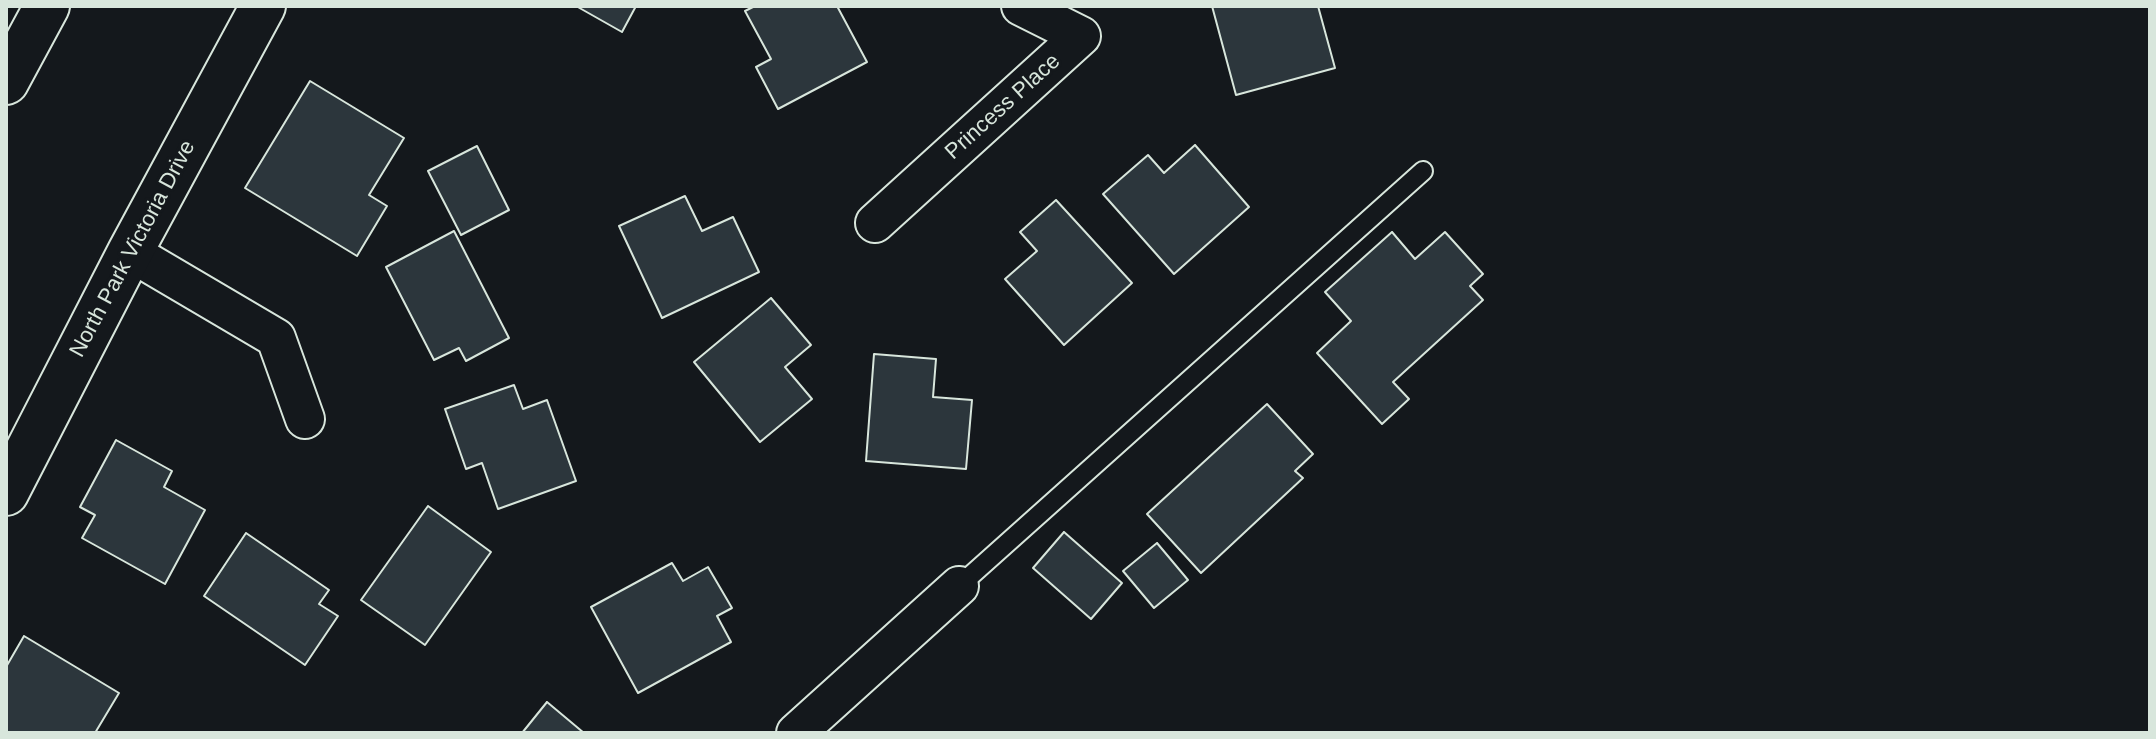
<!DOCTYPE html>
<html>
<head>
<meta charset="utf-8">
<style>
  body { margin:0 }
  #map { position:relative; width:2156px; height:739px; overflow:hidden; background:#14181c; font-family:Helvetica,sans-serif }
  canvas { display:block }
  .frame { position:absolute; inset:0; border:8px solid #d8e6dc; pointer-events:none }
</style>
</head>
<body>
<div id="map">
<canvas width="2156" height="739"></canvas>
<div class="frame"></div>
</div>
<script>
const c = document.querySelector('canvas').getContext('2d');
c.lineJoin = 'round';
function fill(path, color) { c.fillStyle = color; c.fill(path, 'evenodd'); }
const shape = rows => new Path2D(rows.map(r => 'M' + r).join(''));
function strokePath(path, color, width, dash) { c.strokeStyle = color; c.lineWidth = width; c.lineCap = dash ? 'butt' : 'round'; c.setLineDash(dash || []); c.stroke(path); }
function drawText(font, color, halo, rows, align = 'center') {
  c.font = font + ' Helvetica,sans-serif'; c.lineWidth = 6; c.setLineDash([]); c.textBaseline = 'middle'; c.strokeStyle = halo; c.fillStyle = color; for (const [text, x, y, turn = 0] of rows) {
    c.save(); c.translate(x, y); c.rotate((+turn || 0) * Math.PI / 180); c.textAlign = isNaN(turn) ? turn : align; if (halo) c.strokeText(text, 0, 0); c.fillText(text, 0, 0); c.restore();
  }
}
const building = shape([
  [576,6,636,6,622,32,576,6],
  [755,6,837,6,867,62,778,109,756,67,771,59,745,11,755,6],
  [1212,6,1318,6,1335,68,1236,95,1212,6],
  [310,81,404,138,369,195,387,206,357,256,245,188,310,81],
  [1195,145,1249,207,1174,274,1103,194,1148,155,1164,173,1195,145],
  [477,146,509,210,461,235,428,171,477,146],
  [685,196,702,231,733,217,759,272,662,318,619,226,685,196],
  [1056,200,1132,283,1064,345,1005,279,1037,251,1020,232,1056,200],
  [454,231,509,338,466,361,459,348,434,360,386,267,454,231],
  [1392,232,1415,259,1445,232,1483,274,1470,286,1483,300,1393,382,1409,399,1382,424,1317,353,1351,321,1325,292,1392,232],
  [771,298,811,345,785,367,812,399,760,442,694,362,771,298],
  [874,354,936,359,933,397,972,400,966,469,866,461,874,354],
  [514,385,523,409,547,400,576,481,498,509,482,463,466,469,445,409,514,385],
  [1267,404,1313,454,1295,471,1303,478,1201,573,1147,514,1267,404],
  [116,440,172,471,164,487,205,510,165,584,82,538,95,515,80,507,116,440],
  [428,506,491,552,425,645,361,600,428,506],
  [1064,532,1122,583,1091,619,1033,568,1064,532],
  [246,533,329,590,319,604,338,616,305,665,204,596,246,533],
  [1157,543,1188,580,1154,608,1123,571,1157,543],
  [672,563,683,581,708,567,732,608,717,616,731,642,638,693,591,607,672,563],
  [24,636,119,693,95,733,6,733,6,667,24,636],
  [547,702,584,733,522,733,547,702]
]);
fill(building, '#2c363c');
strokePath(building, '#d8e6dc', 2);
const service = shape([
  [959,586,1423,171]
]);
const minor = shape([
  [875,223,1081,36,1021,6],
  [130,252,276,338,305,419],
  [796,733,959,586]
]);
const tertiary = shape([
  [6,493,130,252,263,6]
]);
const motorway = shape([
  [6,82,47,6]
]);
strokePath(service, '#d8e6dc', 22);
strokePath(minor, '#d8e6dc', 42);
strokePath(tertiary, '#d8e6dc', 48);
strokePath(motorway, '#d8e6dc', 48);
strokePath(service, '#14181c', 18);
strokePath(minor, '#14181c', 38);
strokePath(tertiary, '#14181c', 44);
strokePath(motorway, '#14181c', 44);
drawText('22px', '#d8e6dc', '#14181c', [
  ["Princess Place",1003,107,-42],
  ["North Park Victoria Drive",133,249,-62]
]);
</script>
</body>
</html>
